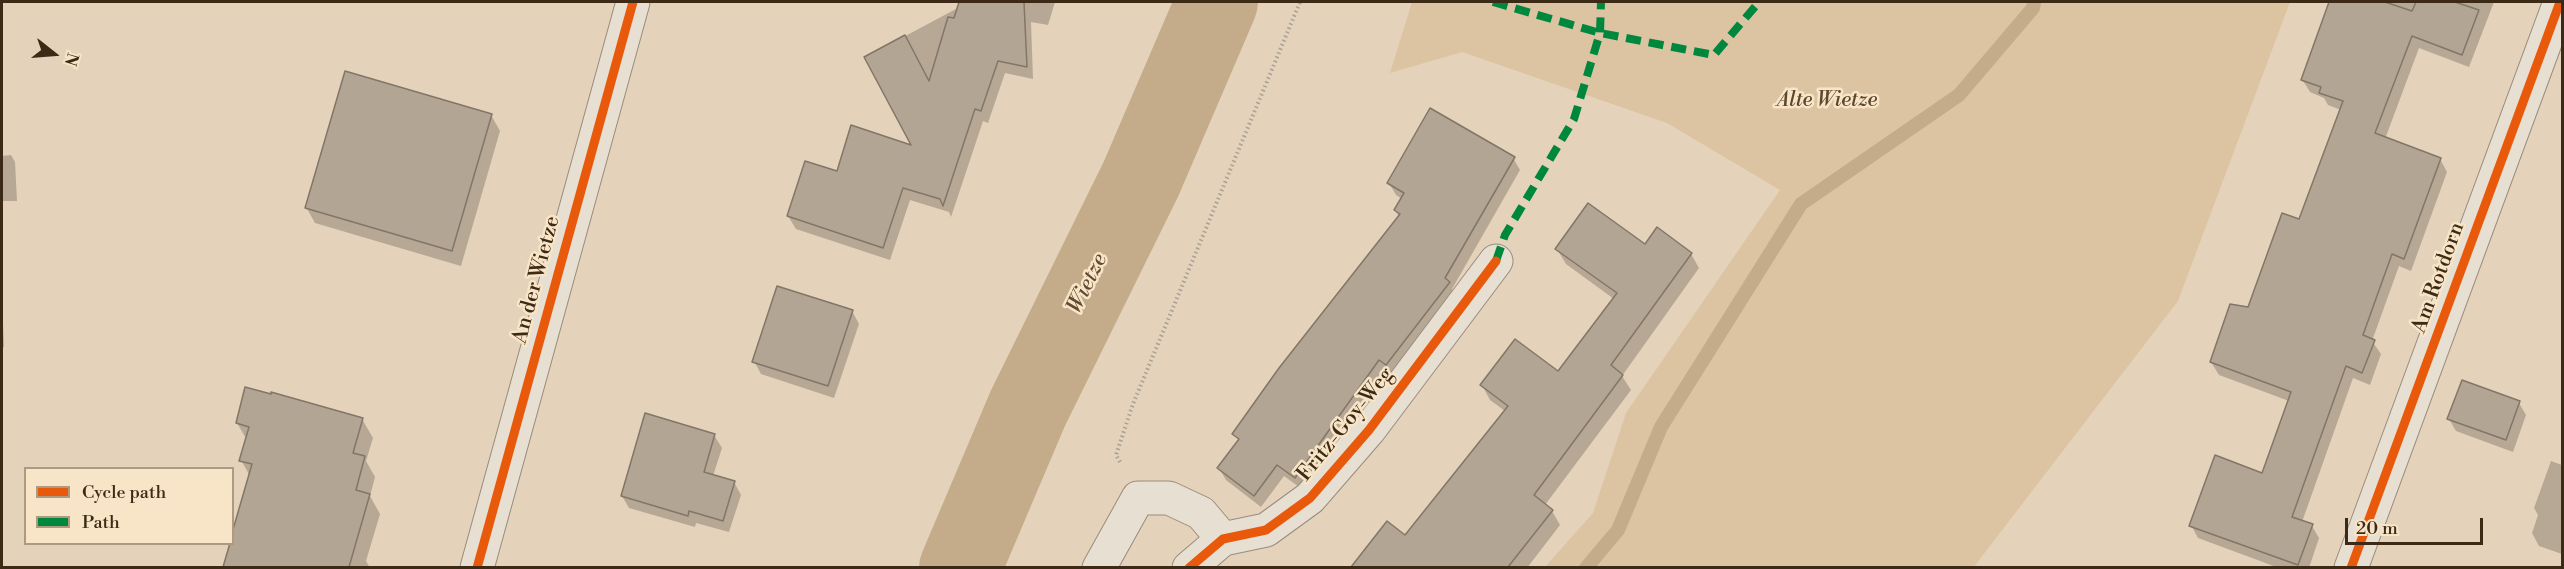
<!DOCTYPE html>
<html>
<head>
<meta charset="utf-8">
<style>
  body { margin:0 }
  #map { position:relative; width:2564px; height:569px; overflow:hidden; background:#e4d2ba; font-family:"Libre Bodoni",serif }
  canvas { display:block }
  .frame { position:absolute; inset:0; border:3px solid #3d2a16; pointer-events:none }
  .legend { position:absolute; left:24px; top:467px; width:210px; height:78px; box-sizing:border-box; background:#f8e4c6; border:2px solid #ad9a80; margin:0; padding:8px 10px; list-style:none; font-size:18px; color:#3d2a16 }
  .legend li { display:flex; align-items:center; gap:12px; height:30px }
  .legend b { width:30px; border:2px solid #ad9a80 }
  .north { position:absolute; left:24px; top:24px; width:60px; height:60px; -webkit-text-stroke:4px #f8e4c6; paint-order:stroke; rotate:107deg; font-size:16px; font-weight:700; line-height:24px; text-align:center; color:#3d2a16 }
  .north::after { content:''; display:block; margin:auto; width:21px; height:27px; background:#3d2a16; clip-path:polygon(50% 0,100% 100%,50% 72%,0 100%) }
  .scale { position:absolute; left:2345px; top:518px; width:138px; height:27px; box-sizing:border-box; border:3px solid #3d2a16; border-top:0; padding-left:8px; font-size:18px; line-height:21px; white-space:nowrap; color:#3d2a16; -webkit-text-stroke:4px #f8e4c6; paint-order:stroke }
</style>
</head>
<body>
<div id="map">
<canvas width="2564" height="569"></canvas>
<div class="frame"></div>
<ul class="legend">
<li><b style="height:8px;background:#e8590c"></b>Cycle path</li>
<li><b style="height:8px;background:#00873e"></b>Path</li>
</ul>
<div class="north">N</div>
<div class="scale">20 m</div>
</div>
<script>
const c = document.querySelector('canvas').getContext('2d');
c.lineJoin = 'round';
function fill(path, color) { c.fillStyle = color; c.fill(path, 'evenodd'); }
const shape = rows => new Path2D(rows.map(r => 'M' + r).join(''));
function strokePath(path, color, width, dash) { c.strokeStyle = color; c.lineWidth = width; c.lineCap = dash ? 'butt' : 'round'; c.setLineDash(dash || []); c.stroke(path); }
function drawText(font, color, halo, rows, align = 'center') {
  c.font = font + ' "Libre Bodoni",serif'; c.lineWidth = 5; c.setLineDash([]); c.textBaseline = 'middle'; c.strokeStyle = halo; c.fillStyle = color; for (const [text, x, y, turn = 0] of rows) {
    c.save(); c.translate(x, y); c.rotate((+turn || 0) * Math.PI / 180); c.textAlign = isNaN(turn) ? turn : align; if (halo) c.strokeText(text, 0, 0); c.fillText(text, 0, 0); c.restore();
  }
}
fill(shape([
  [1412,2,2290,2,2178,301,1973,568,1545,567,1593,513,1626,413,1780,190,1667,123,1462,52,1390,73]
]), '#dcc4a2');
fill(shape([
  [969,2,1055,2,1048,25,1031,22,1033,79,1005,73,988,123,983,121,951,217,949,212,910,200,890,260,796,229,788,216,838,173,914,147,866,57],
  [2331,2,2494,2,2469,67,2419,48,2385,139,2440,159,2447,172,2411,271,2399,266,2372,341,2381,354,2370,385,2353,378,2302,522,2312,526,2319,538,2309,568,2279,568,2198,538,2191,525,2263,475,2289,401,2219,375,2211,362,2249,309,2300,221,2341,110,2328,105,2324,98,2310,92,2302,79],
  [491,115,500,131,461,266,315,223,306,207],
  [11,155,15,162,17,201,2,201,2,156],
  [1513,158,1520,170,1452,289,1456,295,1393,376,1386,370,1302,489,1284,476,1261,507,1226,480,1219,468,1239,441,1234,434,1399,217,1395,210,1402,199,1396,195,1389,183],
  [1645,246,1691,254,1699,268,1622,376,1631,390,1545,505,1552,511,1560,525,1527,568,1352,568,1387,523,1405,537,1505,411,1490,400,1482,385,1558,373,1614,299,1566,264,1557,249],
  [2,301,4,347,2,347],
  [852,311,859,324,834,398,761,374,754,361],
  [2519,403,2526,415,2513,452,2456,431,2449,419],
  [362,419,373,438,366,461,375,477,370,496,380,514,366,561,370,568,225,568,250,476,241,460,247,440,237,423],
  [714,435,722,448,713,476,734,482,741,495,729,532,696,523,695,527,629,508,622,496],
  [2551,461,2562,465,2562,554,2539,546,2532,533,2538,515,2534,508]
]), '#0003');
strokePath(shape([
  [1586,568,1618,530,1661,427,1801,204,1959,95,2033,8,2034,2]
]), '#c4ac8a', 14);
strokePath(shape([
  [960,568,1028,408,1141,179,1217,2]
]), '#c4ac8a', 82);
const building = shape([
  [959,2,1024,2,1027,67,998,61,981,111,975,109,943,206,940,199,903,188,883,248,787,216,805,161,837,171,851,125,911,145,864,57,905,35,929,81,948,17,954,18,959,2],
  [2329,2,2385,2,2412,11,2416,2,2455,2,2479,10,2462,55,2412,36,2375,133,2441,158,2404,259,2392,254,2363,335,2375,340,2362,373,2346,366,2292,517,2313,524,2298,565,2189,526,2215,455,2262,473,2291,392,2210,362,2230,304,2248,307,2282,213,2299,219,2343,101,2319,93,2321,87,2301,80,2329,2],
  [345,71,492,114,452,251,305,208,345,71],
  [1430,108,1515,157,1445,278,1450,282,1386,365,1379,360,1295,478,1277,465,1254,496,1217,468,1239,439,1232,434,1279,368,1400,214,1394,210,1404,193,1387,183,1430,108],
  [1588,203,1645,244,1657,227,1692,253,1611,365,1623,375,1534,495,1553,510,1508,567,1351,567,1387,521,1405,535,1508,406,1480,385,1515,339,1558,371,1617,293,1555,249,1588,203],
  [777,286,853,310,828,386,752,362,777,286],
  [2462,380,2520,401,2506,440,2447,419,2462,380],
  [245,387,271,394,271,392,363,418,353,453,365,456,356,490,370,494,349,567,223,567,230,543,232,543,232,533,252,464,239,461,249,427,236,423,245,387],
  [645,413,715,434,704,472,735,481,723,521,689,511,688,516,621,496,645,413]
]);
fill(building, '#b2a594');
strokePath(building, '#817667', 1.5);
const street = shape([
  [477,568,633,2],
  [1099,568,1138,498,1169,498,1201,513,1223,539],
  [1189,568,1223,539,1266,530,1310,498,1369,430,1496,261],
  [2351,568,2560,2]
]);
strokePath(street, '#998c7c', 35);
strokePath(shape([
  [1120,462,1116,455,1133,404,1300,2]
]), '#a8a195', 4, [1.5, 3]);
strokePath(street, '#e7dfd2', 33);
strokePath(shape([
  [1493,2,1600,33,1714,55,1759,2],
  [1496,261,1505,235,1574,119,1600,33,1601,2]
]), '#00873e', 8, [15, 8]);
strokePath(shape([
  [477,568,633,2],
  [1189,568,1223,539,1266,530,1310,498,1369,430,1496,261],
  [2351,568,2560,2]
]), '#e8590c', 9);
drawText('italic 21px', '#5c472e', '#f8e4c6', [
  ["Alte Wietze",1827,101]
]);
drawText('21px', '#3d2a16', '#f8e4c6', [
  ["Am Rotdorn",2439,278,-70],
  ["An der Wietze",537,280,-75],
  ["Fritz-Goy-Weg",1346,425,-51]
]);
drawText('italic 22px', '#614c33', '#f8e4c6', [
  ["Wietze",1088,284,-64]
]);
</script>
</body>
</html>
